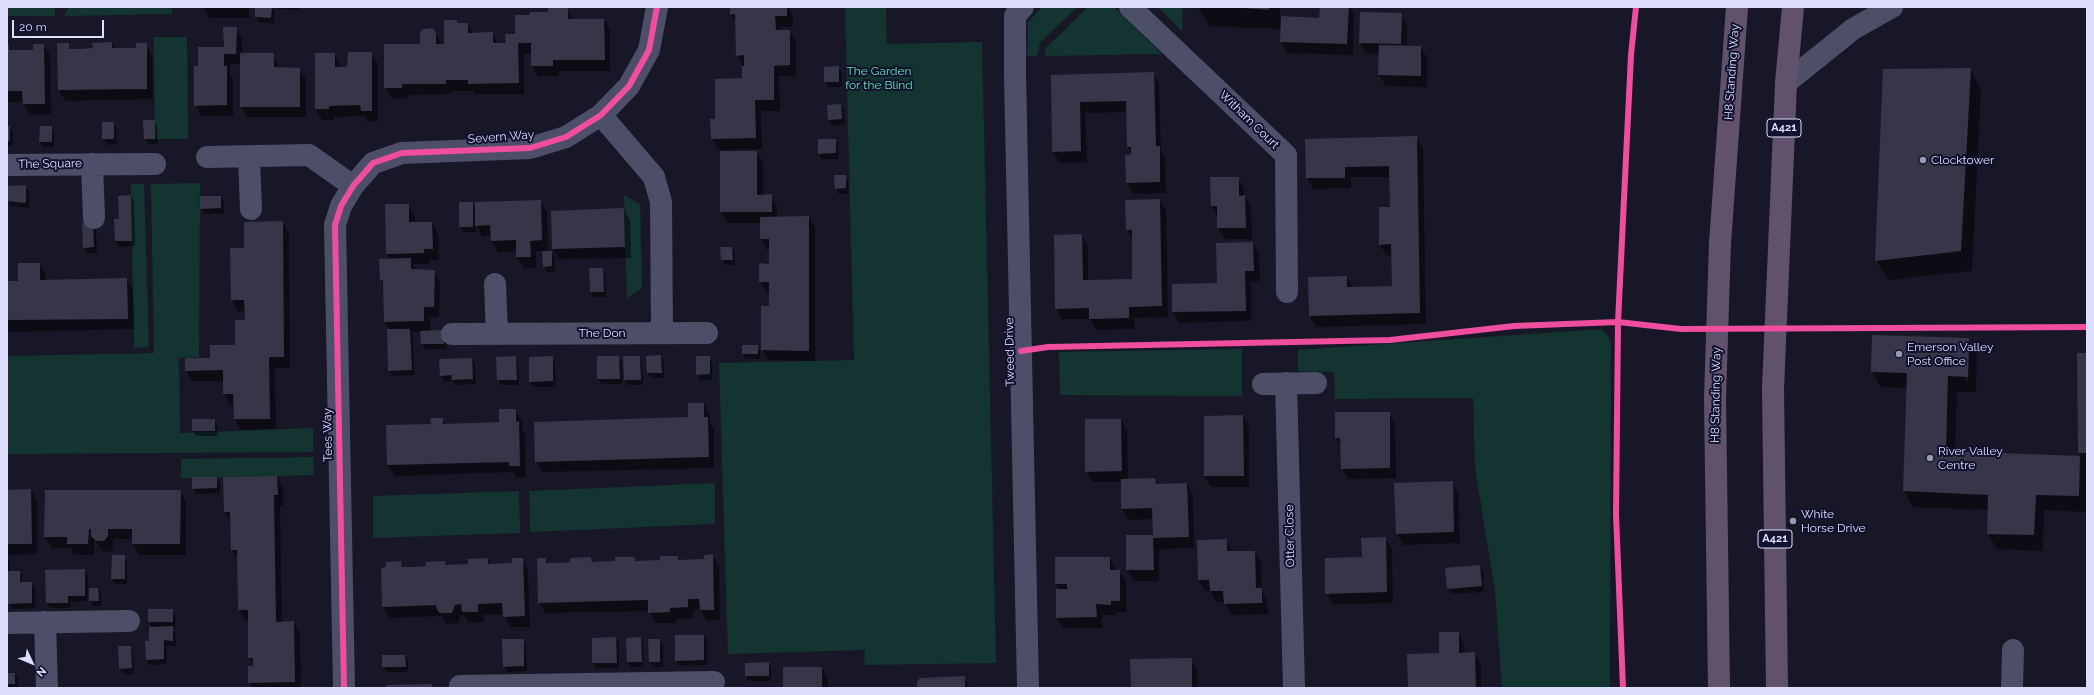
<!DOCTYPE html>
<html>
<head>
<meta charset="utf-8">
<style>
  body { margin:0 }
  #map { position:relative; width:2094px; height:695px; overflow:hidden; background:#181728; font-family:Raleway,sans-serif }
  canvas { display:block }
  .frame { position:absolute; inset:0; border:8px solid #dedfff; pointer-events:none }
  .north { position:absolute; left:12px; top:643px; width:40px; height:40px; -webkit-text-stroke:3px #12112e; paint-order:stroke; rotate:134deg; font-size:11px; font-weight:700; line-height:16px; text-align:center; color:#dedfff }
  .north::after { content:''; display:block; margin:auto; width:14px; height:18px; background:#dedfff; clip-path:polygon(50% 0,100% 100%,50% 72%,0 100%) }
  .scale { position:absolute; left:12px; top:20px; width:92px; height:18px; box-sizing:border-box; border:2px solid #dedfff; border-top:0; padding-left:5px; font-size:12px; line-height:14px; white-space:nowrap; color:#dedfff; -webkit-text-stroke:3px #12112e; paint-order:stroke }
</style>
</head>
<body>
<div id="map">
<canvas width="2094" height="695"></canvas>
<div class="frame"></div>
<div class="north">N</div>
<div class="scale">20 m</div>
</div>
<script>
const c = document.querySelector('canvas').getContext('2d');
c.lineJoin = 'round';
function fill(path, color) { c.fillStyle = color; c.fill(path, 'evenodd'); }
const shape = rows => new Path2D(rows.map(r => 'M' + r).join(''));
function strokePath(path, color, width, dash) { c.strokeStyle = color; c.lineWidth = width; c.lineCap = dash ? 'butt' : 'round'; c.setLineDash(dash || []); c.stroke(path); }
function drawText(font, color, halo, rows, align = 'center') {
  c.font = font + ' Raleway,sans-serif'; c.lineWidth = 4; c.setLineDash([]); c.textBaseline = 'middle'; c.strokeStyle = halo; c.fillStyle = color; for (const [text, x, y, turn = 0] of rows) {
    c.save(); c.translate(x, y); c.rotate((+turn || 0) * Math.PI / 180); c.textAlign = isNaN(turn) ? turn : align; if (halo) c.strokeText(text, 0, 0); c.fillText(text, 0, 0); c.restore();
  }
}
fill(shape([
  [7,7,55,7,55,16,7,16],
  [69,7,172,7,172,14,64,16],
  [845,7,886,7,887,44,982,42,996,663,864,665,865,650,728,654,719,363,854,360],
  [1042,7,1077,7,1040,43,1037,56,1027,56,1028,22],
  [1088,7,1114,7,1162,54,1045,56,1046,48],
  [1158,7,1183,7,1182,31],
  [154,37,187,37,188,139,155,139],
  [200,183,199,357,179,358,180,433,313,428,313,452,7,454,7,356,154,353,151,184],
  [131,184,144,184,149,347,134,348],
  [624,195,640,204,642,288,627,298],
  [1602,329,1611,341,1610,688,1502,688,1495,591,1475,467,1473,398,1335,399,1334,372,1298,371,1298,350],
  [1242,349,1242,396,1060,395,1059,352],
  [313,457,314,475,181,478,181,459],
  [715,483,715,524,530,532,529,491],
  [519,491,520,533,373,538,373,496]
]), '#143431');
fill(shape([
  [203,7,249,7,249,18,210,18],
  [256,7,271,7,274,12,274,23,259,22,256,17],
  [276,7,299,7,299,10,278,9],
  [731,7,788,7,793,16,793,27,781,27,781,31,789,31,796,42,796,76,779,76,780,111,761,111,762,149,718,150,712,139,716,120,743,79,743,66,737,55,736,23,731,14],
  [1198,7,1280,7,1280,17,1320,19,1321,7,1350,7,1354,14,1353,55,1287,53,1281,42,1281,29,1209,26],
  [567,9,574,20,604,20,610,31,610,71,559,71,559,76,538,76,532,65,532,54,524,54,524,94,475,94,473,91,452,91,452,94,408,95,408,98,392,99,385,88,421,45,435,33,442,45,445,45,456,21,458,24,468,24,473,34,492,33,498,44,507,44,516,35,531,16],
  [1401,14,1407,25,1407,47,1421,47,1427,58,1427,87,1386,86,1379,75,1380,54,1366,53,1360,43],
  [236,28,242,39,242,54,273,54,279,68,300,69,306,80,306,117,247,117,241,107,241,64,230,64,230,74,233,78,233,116,201,116,195,105,199,67,225,48],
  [112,43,115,49,137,49,146,44,152,55,153,99,65,101,59,90,68,44,71,50,94,49],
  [44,45,50,56,51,114,30,115,23,102,7,102,7,46,12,51,34,51],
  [371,53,378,64,378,121,368,122,365,116,334,117,334,120,322,120,316,109,335,54,341,68,348,68],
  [838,67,842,73,842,87,828,87,825,82,825,68],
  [1970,69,1981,89,1972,271,1888,280,1876,260],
  [1153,73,1159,84,1161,151,1165,158,1166,193,1133,194,1127,183,1126,156,1132,156,1128,147,1127,112,1085,113,1087,162,1060,163,1053,152,1052,76],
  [841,105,844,110,845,124,832,125,829,120],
  [144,121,154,121,157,126,158,144,148,144,145,139],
  [103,123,113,123,116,128,117,144,107,145,103,139],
  [7,127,10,127,13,132,13,146,7,146],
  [51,127,54,132,54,147,43,147,40,142],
  [1416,137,1423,148,1426,324,1316,327,1310,316,1309,278,1347,277,1353,288,1393,287,1392,255,1387,256,1380,245,1391,208,1390,177,1351,177,1351,188,1313,189,1307,178,1306,140],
  [835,140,838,145,838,159,822,159,819,154],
  [756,152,763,163,763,195,771,195,777,206,777,218,809,217,815,228,815,361,768,360,762,349,770,307,770,292,766,292,760,281,770,265,770,250,767,250,761,239,761,223,727,223,721,212],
  [845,176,848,181,849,194,839,194,836,189],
  [1211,178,1238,178,1244,189,1244,196,1251,207,1252,239,1225,239,1218,228,1218,218,1212,206],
  [26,186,29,192,29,208,11,206,8,201],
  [131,196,134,202,135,246,119,247,116,241,115,220,120,220],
  [221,197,224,202,224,213,204,214,201,208],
  [1160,200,1166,211,1168,317,1134,318,1135,329,1097,330,1090,319,1062,319,1056,308,1081,235,1088,246,1088,281,1133,280,1133,240,1127,229],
  [540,201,547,212,548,252,551,252,554,257,555,271,547,272,544,266,543,251,536,251,536,268,524,268,517,257,517,251,498,252,492,241,492,236,482,236,476,225,476,232,463,232,460,227,472,203,476,210],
  [408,205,415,216,415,223,432,223,438,234,439,260,429,260,429,264,413,264,417,270,434,271,440,282,439,317,430,318,430,332,447,337,447,349,425,349,422,344,421,332,411,332,413,335,414,375,392,376,389,370,390,330,385,322,385,286,381,280,390,260,387,254],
  [624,209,630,220,631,258,559,259,553,249],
  [283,222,289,233,290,368,275,368,276,429,241,430,235,419,234,405,230,405,224,394,224,381,192,381,186,371,236,346,246,321,246,311,238,311,232,300,245,249],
  [93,223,96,229,97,253,87,253,84,247],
  [1253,243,1259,254,1260,281,1251,282,1251,321,1179,323,1173,312,1218,284],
  [721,248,732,248,735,253,735,265,725,265,722,260],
  [39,264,46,275,46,281,127,279,133,290,134,329,7,332,7,282,19,282],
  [602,269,605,274,606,297,594,297,591,292],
  [1968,339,1977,355,1976,392,1957,392,1955,452,2081,457,2079,453,2087,354,2087,512,2044,510,2043,551,1997,549,1988,534,1989,510,1913,507,1904,491,1908,388,1881,387,1872,372],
  [1967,353,1969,353,1968,382,1966,382],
  [743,346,757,346,760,351,760,359,746,359,743,354],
  [661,356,664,362,664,378,651,378,648,373],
  [515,357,518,363,519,385,501,385,498,380],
  [552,357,555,362,556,387,533,387,530,382],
  [619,357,622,362,622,384,602,384,598,379],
  [624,357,639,357,642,362,643,385,628,385,625,380],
  [709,357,712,363,712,380,700,380,697,374],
  [472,359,475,364,476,384,455,385,453,381,444,381,441,376],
  [704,404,710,415,710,423,714,429,714,468,542,472,536,461,689,418],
  [515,410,522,421,522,429,525,433,526,477,516,477,514,472,395,476,388,465,432,425,442,419,445,424,500,423],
  [1336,413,1389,413,1395,424,1396,478,1348,479,1342,468,1342,448,1336,438],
  [1243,416,1249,427,1249,487,1211,487,1205,476],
  [214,420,217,425,218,436,196,436,193,431],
  [1121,420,1127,431,1128,480,1155,479,1158,485,1187,484,1193,495,1194,548,1159,549,1159,581,1134,581,1127,570,1154,536,1153,519,1129,520,1122,509,1122,482,1092,482,1086,471],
  [277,477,283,488,283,506,280,506,282,622,293,622,300,633,301,688,252,688,249,683,254,665,249,658,249,620,245,620,239,609,238,559,232,550,231,523,225,512,224,478],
  [216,478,220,483,220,493,197,494,193,489],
  [1452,482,1458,493,1460,543,1403,545,1397,534],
  [7,490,31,490,37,501,37,554,7,555],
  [180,491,186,502,186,555,139,555,133,544,133,539,113,539,113,548,110,552,103,551,94,539,94,555,74,555,70,548,52,548,45,537],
  [1385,538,1392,549,1393,603,1333,604,1326,593],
  [1226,540,1232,551,1255,552,1261,563,1262,591,1267,600,1268,614,1231,615,1225,602,1217,602,1210,591,1205,591,1199,580],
  [712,555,719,566,720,620,707,621,700,609,693,610,694,618,676,619,676,623,655,623,649,611,545,613,539,602,546,559,549,564,571,563,591,558,594,563,616,562,634,558,637,562,661,561,677,557,680,561,705,560],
  [124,556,127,562,127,584,115,584,112,579],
  [7,558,10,563,10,572,19,572,22,577,22,583,32,583,35,588,35,608,12,609,9,603,7,603],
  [1110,558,1116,571,1119,571,1126,582,1126,612,1116,612,1117,615,1102,615,1102,628,1064,628,1057,618,1060,590,1056,584],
  [488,559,491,565,513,564,522,559,528,570,530,627,510,627,504,614,483,615,484,622,469,623,464,615,461,615,458,623,447,624,441,616,390,618,383,607,401,562,404,568,427,567,444,562,446,566,469,565],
  [1480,566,1483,572,1484,592,1451,594,1448,589],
  [84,570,88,576,88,601,70,602,71,608,50,608,47,603],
  [98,589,101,594,101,606,93,606,90,601],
  [172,610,175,616,176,627,172,627,175,633,176,646,166,646,167,664,150,665,146,659,153,628,149,622],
  [1458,633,1464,644,1465,654,1474,653,1481,664,1481,688,1409,688],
  [704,636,707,641,707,665,679,666,676,660],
  [616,638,619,644,619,668,596,668,593,663,593,639],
  [640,638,643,643,644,667,631,667,628,662],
  [523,640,526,645,527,671,507,672,504,666],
  [660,640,663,645,663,667,653,667,650,662],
  [130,647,133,652,134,674,123,674,120,669],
  [405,656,408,661,408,672,386,672,383,666],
  [1191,659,1197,670,1198,688,1132,688],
  [768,663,771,668,771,681,749,681,746,676],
  [822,668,828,679,828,688,784,688],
  [7,674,15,674,18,679,18,688,7,688],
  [964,677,970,688,918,688]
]), '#0007');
fill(shape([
  [255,7,272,7,271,18,255,17],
  [730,7,787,7,787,16,775,16,776,30,790,30,790,65,774,66,774,100,755,100,756,138,711,139,710,119,715,119,715,79,742,78,742,66,744,66,744,55,736,56,735,14,730,15],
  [1230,7,1269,7,1269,10],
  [1320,7,1349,7,1347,44,1280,42,1281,16,1319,18],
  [548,8,568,8,568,19,604,19,605,60,553,60,553,66,531,66,531,43,518,43,519,83,468,84,468,80,446,80,446,84,402,84,402,88,384,88,384,44,420,44,420,33,423,29,433,28,436,33,436,44,444,44,444,20,457,20,457,23,468,23,468,33,493,32,493,43,506,43,505,34,515,34,515,15,530,15,530,12,548,12],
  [1360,12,1402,13,1401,44,1359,43],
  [223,27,237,27,236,54,224,54,224,66,227,66,227,105,194,106,194,66,198,66,198,47,224,47],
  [112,42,112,48,136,48,136,43,147,43,147,89,58,90,57,43,69,43,69,49,80,49,93,48,92,43],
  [33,44,44,44,45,104,23,104,22,91,7,91,7,45,9,45,9,50,33,50],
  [1379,45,1421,46,1421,76,1378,75],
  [348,52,372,52,372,111,361,111,360,105,329,106,329,109,315,109,315,53,335,53,335,67,347,67],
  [240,53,274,53,274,67,300,68,300,107,240,107],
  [839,66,839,82,824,82,824,67],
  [1971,68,1961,251,1875,261,1883,69],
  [1154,72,1156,146,1160,146,1160,182,1126,183,1125,155,1131,155,1131,147,1127,147,1126,101,1080,102,1081,151,1052,152,1051,75],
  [841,104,842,119,828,120,827,105],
  [143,120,155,120,155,139,144,139],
  [102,122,114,122,114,139,102,139],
  [7,126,10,126,10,141,7,141],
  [40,126,52,126,52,142,39,142],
  [1417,136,1420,313,1309,316,1308,277,1347,276,1347,287,1392,286,1391,244,1379,245,1379,207,1390,207,1389,169,1389,166,1345,167,1345,178,1306,178,1305,139],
  [818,139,836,139,836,153,818,154],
  [720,151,757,151,757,195,772,194,772,212,720,212],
  [834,175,846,175,846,188,835,189],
  [1210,177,1239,177,1239,196,1245,195,1246,228,1217,228,1217,206,1211,206],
  [26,185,26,203,7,201,7,186],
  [131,195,132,241,115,241,114,219,119,219,118,196],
  [200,196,221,196,221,208,200,209],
  [1160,199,1162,306,1129,307,1129,318,1089,319,1089,308,1055,309,1054,235,1082,234,1083,280,1132,279,1132,230,1126,230,1125,200],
  [541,200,542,240,530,241,531,257,516,257,516,240,491,241,490,225,475,226,475,202],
  [459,202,473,202,473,227,459,227],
  [385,204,409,204,409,222,432,222,433,249,424,249,424,253,386,254],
  [624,208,625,247,552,249,551,211],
  [809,216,809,351,761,350,761,306,769,306,769,282,759,282,759,263,769,264,769,239,760,239,760,217],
  [283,221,284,357,269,357,270,419,234,419,233,394,223,394,223,370,185,371,185,358,210,358,210,345,235,345,235,320,245,320,244,300,231,300,230,248,244,248,244,222],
  [93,222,94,247,83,248,82,223],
  [1253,242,1254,271,1245,271,1246,311,1172,312,1172,284,1217,283,1216,243],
  [720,247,732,247,733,260,721,260],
  [542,251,552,251,552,266,543,267],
  [411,258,411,269,435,270,434,307,424,307,424,321,384,322,383,280,380,281,379,259],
  [18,263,40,263,40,280,127,278,128,319,7,320,7,281,18,281],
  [589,268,603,268,604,292,590,292],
  [387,329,410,329,412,370,388,371],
  [444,330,444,344,421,344,420,331],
  [1872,335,1969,338,1968,377,1948,376,1946,451,2080,456,2079,496,2036,495,2034,535,1987,534,1988,495,1903,491,1907,373,1871,372],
  [742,345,758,345,758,354,742,354],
  [2077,353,2087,353,2087,453,2078,453],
  [661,355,662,373,647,373,646,356],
  [516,356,517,380,497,380,496,357],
  [553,356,553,381,529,382,529,357],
  [597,356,619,356,620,379,597,379],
  [623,356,640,356,641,380,624,380],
  [696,356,710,356,710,374,696,375],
  [472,358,473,379,451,380,452,375,440,376,439,359],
  [688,403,704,403,704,417,708,417,709,457,535,462,534,422,688,417],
  [499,409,516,409,516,422,519,421,520,466,509,466,509,462,387,465,386,425,431,424,430,418,443,418,443,424,499,422],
  [1335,412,1390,412,1390,468,1341,469,1340,438,1335,438],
  [1243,415,1244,476,1204,476,1204,416],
  [192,419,215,419,215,431,192,431],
  [1085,419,1121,419,1122,471,1085,472],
  [277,476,278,495,274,495,276,622,294,621,295,682,248,683,248,666,253,666,253,658,248,658,248,610,238,610,237,550,231,550,230,512,224,512,223,477],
  [192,477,217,477,217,488,192,489],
  [1155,478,1156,484,1187,483,1189,537,1153,538,1154,570,1126,570,1126,535,1153,535,1152,508,1121,509,1121,479],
  [1453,481,1454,532,1396,534,1394,483],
  [31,489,32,544,7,544,7,490],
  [45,490,181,490,180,544,132,544,132,529,108,529,108,536,104,541,96,541,91,536,91,529,89,529,88,544,67,544,67,537,44,537],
  [1386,537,1387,592,1325,594,1325,558,1362,557,1361,538],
  [1227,539,1227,551,1255,551,1256,588,1262,588,1262,603,1224,604,1223,591,1210,591,1209,580,1198,580,1197,540],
  [713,554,714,610,700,610,699,599,688,599,688,607,670,608,670,612,648,613,648,600,538,603,537,558,546,558,546,563,559,563,570,562,570,558,591,557,592,562,615,561,615,557,635,557,635,561,660,560,660,556,678,556,678,560,704,559,704,555],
  [112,555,125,555,125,579,111,579],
  [1055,557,1110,557,1110,570,1120,570,1120,601,1111,601,1111,605,1096,604,1097,617,1056,618,1056,589,1067,589,1067,584,1055,584],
  [488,558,488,564,512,563,512,558,523,558,525,616,503,617,502,603,478,604,478,612,462,612,461,604,455,605,452,613,440,613,437,610,436,605,382,607,381,568,386,567,386,562,401,561,402,567,413,567,426,566,426,562,445,561,445,565,468,564,468,559],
  [1480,565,1482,586,1447,589,1445,568],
  [85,569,85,596,68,596,68,603,46,603,45,570],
  [7,571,20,571,20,582,32,582,32,603,8,604],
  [89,588,98,588,99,601,89,601],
  [148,609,173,609,173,622,148,622],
  [173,626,173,641,164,640,164,659,146,660,145,641,149,641,149,627],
  [1439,632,1459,632,1459,653,1475,652,1476,688,1408,688,1407,654,1439,653],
  [675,635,704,635,704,660,675,661],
  [616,637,617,663,592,663,592,638],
  [641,637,642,662,627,662,626,638],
  [502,639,524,639,524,666,503,667],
  [648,639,660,639,660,662,649,662],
  [118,646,131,646,132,668,119,669],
  [382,655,405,655,406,667,382,667],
  [1192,658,1192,688,1131,688,1130,659],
  [769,662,769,676,745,676,745,663],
  [783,667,822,667,822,688,783,688],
  [7,673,15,673,15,684,7,684],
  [965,676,965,688,917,688,917,682,920,678],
  [432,684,432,688,386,688,386,685]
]), '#373649');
strokePath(shape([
  [1023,7,1015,16,1015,75,1028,688],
  [1130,7,1286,155,1287,292],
  [1786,83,1853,29,1892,7],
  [601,115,654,177,661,202,662,333],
  [207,157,309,155,353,186],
  [249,157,251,209],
  [92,164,94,218],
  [7,165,155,164],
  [495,284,497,334],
  [452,334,707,333],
  [1286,383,1294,688],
  [1263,384,1316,383],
  [45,622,47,688],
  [7,623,129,621],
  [460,686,714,682],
  [344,688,335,225,341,206,353,186,373,163,402,153,530,148,566,137,601,115,629,86,649,50,657,7],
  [2012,688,2013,650]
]), '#4d4e68', 22);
strokePath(shape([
  [1719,688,1715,398,1720,243,1737,7],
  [1777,688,1773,389,1786,83,1793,7]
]), '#61526c', 22);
strokePath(shape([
  [1021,351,1048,347,1390,340,1514,326,1618,322,1681,329,2087,327],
  [344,688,335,225,341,206,353,186,373,163,402,153,530,148,566,137,601,115,629,86,649,50,657,7],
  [1623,688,1616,514,1618,322,1631,55,1636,7]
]), '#ef4d9e', 6);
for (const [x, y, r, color] of [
  [1923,160,4,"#9999b4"],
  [1899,354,4,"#9999b4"],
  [1930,458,4,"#9999b4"],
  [1793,521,4,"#9999b4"]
]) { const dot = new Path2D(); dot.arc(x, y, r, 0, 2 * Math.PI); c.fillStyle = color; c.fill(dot); strokePath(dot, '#12112e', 1.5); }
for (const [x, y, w] of [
  [1784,128,34],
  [1775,539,34]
]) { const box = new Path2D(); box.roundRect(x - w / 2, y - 9, w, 18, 3); c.fillStyle = '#12112e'; c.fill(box); strokePath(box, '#dedfff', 1); }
drawText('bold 11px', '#dedfff', null, [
  ["A421",1784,128],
  ["A421",1775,539]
]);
drawText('12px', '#62e7b3', '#12112e', [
  ["The Garden",879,71],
  ["for the Blind",879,85]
]);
drawText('12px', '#dedfff', '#12112e', [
  ["H8 Standing Way",1732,72,-86],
  ["Witham Court",1249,120,44],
  ["Severn Way",501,137,-4],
  ["The Square",50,164,-1],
  ["The Don",602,333],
  ["Tweed Drive",1010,352,-91],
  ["H8 Standing Way",1716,395,-89],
  ["Tees Way",328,435,-91],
  ["Otter Close",1290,536,-91]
]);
drawText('12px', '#dedfff', '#12112e', [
  ["Clocktower",1931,160],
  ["Emerson Valley",1907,347],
  ["Post Office",1907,361],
  ["River Valley",1938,451],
  ["Centre",1938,465],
  ["White",1801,514],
  ["Horse Drive",1801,528]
], 'left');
</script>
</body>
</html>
